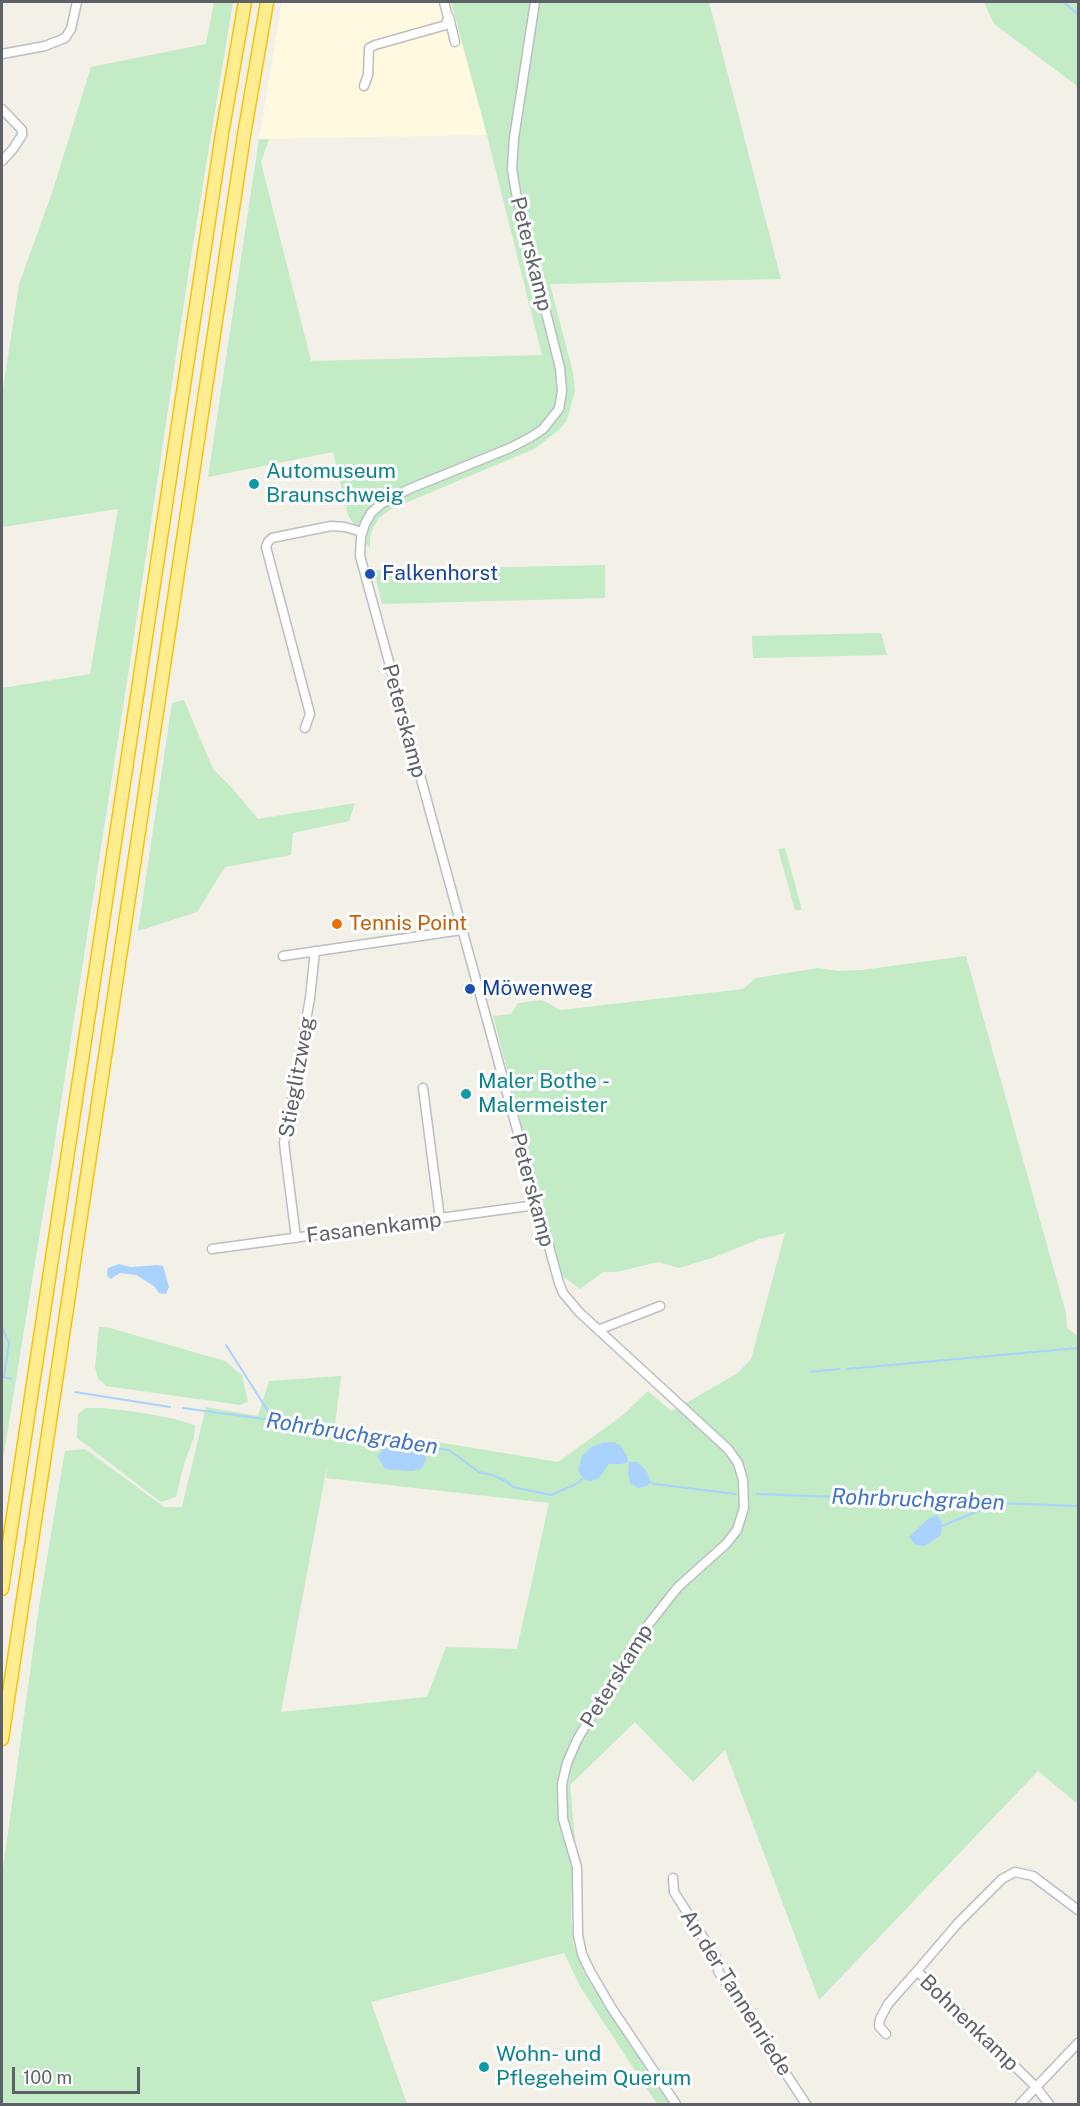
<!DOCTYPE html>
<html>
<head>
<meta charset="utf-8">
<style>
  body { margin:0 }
  #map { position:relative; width:1080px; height:2106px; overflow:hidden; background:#f2f0e7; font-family:"Public Sans",sans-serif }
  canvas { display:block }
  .frame { position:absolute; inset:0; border:3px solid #5e6268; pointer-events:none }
  .scale { position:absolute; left:12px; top:2067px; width:128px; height:27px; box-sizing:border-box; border:3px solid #5e6268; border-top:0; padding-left:8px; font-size:18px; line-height:21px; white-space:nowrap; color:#5e6268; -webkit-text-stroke:4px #fff; paint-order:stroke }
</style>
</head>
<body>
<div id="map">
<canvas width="1080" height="2106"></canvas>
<div class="frame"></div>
<div class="scale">100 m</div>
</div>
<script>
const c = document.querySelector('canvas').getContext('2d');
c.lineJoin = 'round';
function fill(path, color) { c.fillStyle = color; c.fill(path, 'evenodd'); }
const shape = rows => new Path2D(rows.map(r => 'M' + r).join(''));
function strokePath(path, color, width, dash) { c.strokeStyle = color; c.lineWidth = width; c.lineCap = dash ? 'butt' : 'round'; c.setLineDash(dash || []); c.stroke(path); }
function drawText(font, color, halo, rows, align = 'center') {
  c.font = font + ' "Public Sans",sans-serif'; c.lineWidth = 6; c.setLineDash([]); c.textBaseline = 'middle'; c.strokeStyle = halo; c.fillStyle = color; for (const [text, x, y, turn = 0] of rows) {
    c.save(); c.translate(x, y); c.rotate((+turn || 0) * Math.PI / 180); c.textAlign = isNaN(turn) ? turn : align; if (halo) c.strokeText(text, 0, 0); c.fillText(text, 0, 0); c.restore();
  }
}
fill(shape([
  [282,2,451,2,487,135,259,139]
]), '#fffadf');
fill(shape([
  [214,2,233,2,190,263,128,675,53,1153,2,1465,2,688,90,674,118,509,2,527,2,396,19,284,52,193,91,67,206,44],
  [451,2,709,2,781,279,550,284,573,373,575,391,567,420,559,430,534,449,391,509,379,518,373,528,370,537,370,549,348,515,333,452,208,477,259,139,269,139,261,162,311,361,542,355,487,135],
  [984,2,1078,2,1078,95,1076,85,994,24],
  [605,565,605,598,382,604,374,570],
  [881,633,887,655,753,658,752,636],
  [184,700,213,769,233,789,258,819,355,803,349,821,293,833,291,855,225,867,197,912,138,931,172,703],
  [785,848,802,910,795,910,778,849],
  [966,956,1066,1313,1067,1328,1078,1336,1078,1804,1038,1771,819,2000,725,1750,693,1782,635,1722,570,1785,578,1873,572,1889,571,1916,574,1947,585,1974,669,2104,657,2104,581,1988,564,1953,371,2002,407,2104,2,2104,2,1876,39,1607,65,1451,85,1449,164,1507,182,1507,206,1407,258,1416,269,1381,341,1376,335,1425,558,1462,623,1415,648,1391,671,1411,686,1403,738,1373,751,1359,785,1233,760,1239,712,1258,679,1268,658,1262,617,1272,603,1272,580,1289,560,1274,493,1016,511,1014,518,1003,542,1000,561,1010,743,989,756,978,818,968,838,971,862,970],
  [327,1466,326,1478,549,1503,517,1649,446,1647,427,1697,281,1712],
  [99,1327,110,1328,225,1361,242,1375,248,1402,240,1405,106,1386,98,1378,95,1367],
  [86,1408,103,1408,136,1412,171,1418,195,1425,194,1437,184,1464,176,1497,161,1502,77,1438,78,1414]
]), '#c2ebc6');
fill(shape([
  [119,1264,131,1267,157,1265,163,1266,169,1287,166,1294,159,1293,154,1286,136,1275,120,1273,111,1279,108,1277,107,1273,108,1268],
  [605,1442,614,1442,620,1445,627,1456,628,1462,621,1464,609,1464,598,1479,590,1481,583,1479,578,1470,582,1456,591,1447],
  [386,1446,420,1453,426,1457,425,1462,421,1469,412,1471,385,1469,377,1456],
  [629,1462,638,1462,647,1472,650,1482,647,1486,638,1488,630,1483,628,1473],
  [937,1515,942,1523,941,1535,925,1546,916,1545,909,1537,928,1519]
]), '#aad2ff');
strokePath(shape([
  [1064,2,1078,15],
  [2,1327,9,1343,4,1377,11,1379],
  [226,1345,268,1411],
  [847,1369,1078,1348],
  [811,1372,839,1369],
  [75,1392,170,1407],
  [183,1408,294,1423,379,1440,449,1450,479,1472,492,1475,506,1481,513,1487,551,1495,574,1485,584,1478],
  [647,1480,654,1484,736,1494],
  [757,1494,1078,1506],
  [942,1526,995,1504]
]), '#aad2ff', 2);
const minor = shape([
  [535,2,514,138,512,169,516,193,560,368,562,391,559,409,543,429,531,437,510,448,409,489,381,504,371,513,365,524,361,537,360,556,559,1283,563,1293,579,1312,728,1449,738,1463,743,1480,744,1508,737,1530,726,1544,678,1587,648,1625,619,1669,577,1740,567,1763,562,1784,563,1819,577,1867,578,1935,582,1954,590,1971,611,2007,676,2104],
  [449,17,455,42],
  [2,54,45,46,65,38,71,29,77,2],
  [364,86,368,75,369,48,375,45,446,25,448,17,444,2],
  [2,109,22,130,22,135,13,149,2,161],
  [305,728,310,714,266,547,268,542,272,538,331,526,345,527,362,532],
  [283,956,462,930],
  [423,1088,440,1219],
  [296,1238,284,1143,310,998,315,951],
  [212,1249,536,1205],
  [598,1330,660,1306],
  [673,1878,674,1892,719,1962,718,1971,806,2104],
  [917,1971,958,1923,1002,1879,1015,1872,1033,1876,1078,1910],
  [886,2034,879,2026,880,2019,888,2004,917,1971,1036,2087,1049,2104],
  [1020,2104,1078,2043]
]);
const highway = shape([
  [2,1589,222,134,245,2],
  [2,1739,244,135,267,2]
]);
strokePath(minor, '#bbbec3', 11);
strokePath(highway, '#f9c200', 15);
strokePath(minor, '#fff', 8);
strokePath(highway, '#ffed91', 12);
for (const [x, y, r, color] of [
  [254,484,6,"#0f9aa8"],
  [370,574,6,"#1a4fb4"],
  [337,924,6,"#e8710a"],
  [470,989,6,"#1a4fb4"],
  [466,1094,6,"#0f9aa8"],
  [484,2067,6,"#0f9aa8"]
]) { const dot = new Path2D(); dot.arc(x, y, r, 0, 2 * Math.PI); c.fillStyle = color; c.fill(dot); strokePath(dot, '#fff', 2); }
drawText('21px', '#5e6268', '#fff', [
  ["Peterskamp",531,254,76],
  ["Peterskamp",404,721,75],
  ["Stieglitzweg",297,1077,-80],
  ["Peterskamp",532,1190,75],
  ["Fasanenkamp",374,1228,-7],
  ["Peterskamp",617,1676,-58],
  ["An der Tannenriede",736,1993,58],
  ["Bohnenkamp",969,2023,44]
]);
drawText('21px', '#0d838f', '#fff', [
  ["Automuseum",266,472],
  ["Braunschweig",266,496],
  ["Maler Bothe -",478,1082],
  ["Malermeister",478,1106],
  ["Wohn- und",496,2055],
  ["Pflegeheim Querum",496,2079]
], 'left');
drawText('21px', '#164399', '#fff', [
  ["Falkenhorst",382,574],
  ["Möwenweg",482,989]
], 'left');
drawText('21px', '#c56008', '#fff', [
  ["Tennis Point",349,924]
], 'left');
drawText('italic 22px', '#3e73c5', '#fff', [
  ["Rohrbruchgraben",352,1434,9],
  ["Rohrbruchgraben",918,1500,2]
]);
</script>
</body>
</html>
